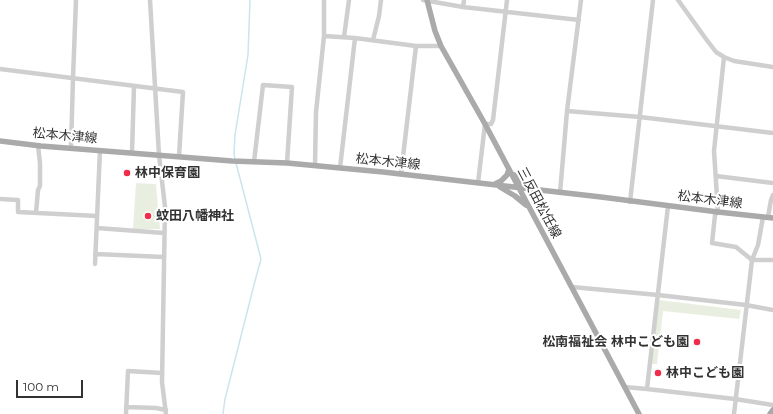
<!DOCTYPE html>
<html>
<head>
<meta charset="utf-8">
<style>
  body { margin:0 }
  #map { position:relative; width:773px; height:414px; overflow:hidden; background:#fff; font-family:Montserrat,sans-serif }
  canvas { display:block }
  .scale { position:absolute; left:16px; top:380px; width:67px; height:18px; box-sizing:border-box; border:2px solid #323232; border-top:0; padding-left:5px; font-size:12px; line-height:14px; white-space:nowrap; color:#323232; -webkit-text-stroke:3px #fff; paint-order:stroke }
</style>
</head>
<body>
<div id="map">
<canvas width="773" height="414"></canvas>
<div class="scale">100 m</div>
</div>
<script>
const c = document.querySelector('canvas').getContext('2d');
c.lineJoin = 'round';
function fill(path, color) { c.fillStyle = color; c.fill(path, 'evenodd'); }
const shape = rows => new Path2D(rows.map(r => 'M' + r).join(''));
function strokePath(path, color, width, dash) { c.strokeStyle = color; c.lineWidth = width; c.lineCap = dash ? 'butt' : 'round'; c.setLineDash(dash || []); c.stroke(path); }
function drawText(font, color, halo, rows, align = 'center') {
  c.font = font + ' Montserrat,"Noto Sans JP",sans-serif'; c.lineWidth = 4; c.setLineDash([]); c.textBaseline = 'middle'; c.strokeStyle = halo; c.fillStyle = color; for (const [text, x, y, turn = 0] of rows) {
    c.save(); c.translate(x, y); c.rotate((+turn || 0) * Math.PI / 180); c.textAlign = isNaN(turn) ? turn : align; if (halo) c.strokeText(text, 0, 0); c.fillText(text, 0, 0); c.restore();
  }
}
fill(shape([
  [136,183,156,184,160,229,133,229],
  [659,300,741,310,739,319,663,311,657,364,651,364]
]), '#e9efe0');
strokePath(shape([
  [235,159,234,154,235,135,248,55,250,0],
  [223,414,225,399,255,281,261,259,236,163]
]), '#cce4ef', 1.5);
strokePath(shape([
  [150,0,159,155,165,207,162,382,166,414],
  [423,0,463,7,579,20],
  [678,0,706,39,716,52,724,57,734,61,773,67],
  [463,7,464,0],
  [324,36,324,0],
  [344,37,349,0],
  [373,40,379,16,381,0],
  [724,57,714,151,718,212,715,215,712,243,736,247,752,260,773,260],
  [0,69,183,92,179,156],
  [567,111,640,117,773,133],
  [71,148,73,78,76,0],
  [132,153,134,86],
  [254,162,263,85,292,87,287,163],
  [315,165,316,112,324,36,355,38,416,46,441,46],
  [340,168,355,38],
  [401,174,416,46],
  [716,176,773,183],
  [478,183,485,124,491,124,493,120,507,0],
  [560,193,567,111,581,0],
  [0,199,18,200,18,212,97,216],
  [630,202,653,0],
  [36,213,38,190,40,186,40,163,38,146],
  [768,217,771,200,773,195],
  [97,228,164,233],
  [95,254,164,257],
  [95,264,100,150],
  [572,287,658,295,746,305,773,310],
  [625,387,647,389,735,399,773,405],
  [647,389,668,206],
  [126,407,156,408,166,410],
  [126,414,128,371,162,373],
  [734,414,752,260,758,245,763,217]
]), '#cfcfcf', 4.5);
strokePath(shape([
  [427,0,435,31,441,46,485,124,639,414],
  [0,141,41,146,232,161,287,163,383,172,601,197,718,212,773,218],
  [514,175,522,183,531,188],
  [495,184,501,181,507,175,509,169],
  [500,187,515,196,526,205],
  [770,414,773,410]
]), '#aaa', 5.5);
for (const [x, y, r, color] of [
  [127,173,4,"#f12c4a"],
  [148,216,4,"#f12c4a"],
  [697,342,4,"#f12c4a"],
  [658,373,4,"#f12c4a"]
]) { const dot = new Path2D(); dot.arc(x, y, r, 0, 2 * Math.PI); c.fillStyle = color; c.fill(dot); strokePath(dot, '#fff', 1.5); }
drawText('13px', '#323232', '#fff', [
  ["松本木津線",65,136,5],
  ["松本木津線",388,162,6],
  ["松本木津線",710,200,7],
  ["三反田松任線",539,203,62]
]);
drawText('bold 13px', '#323232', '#fff', [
  ["林中保育園",135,173],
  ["蚊田八幡神社",156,216],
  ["松南福祉会 林中こども園",689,342,"right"],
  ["林中こども園",666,373]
], 'left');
</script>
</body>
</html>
